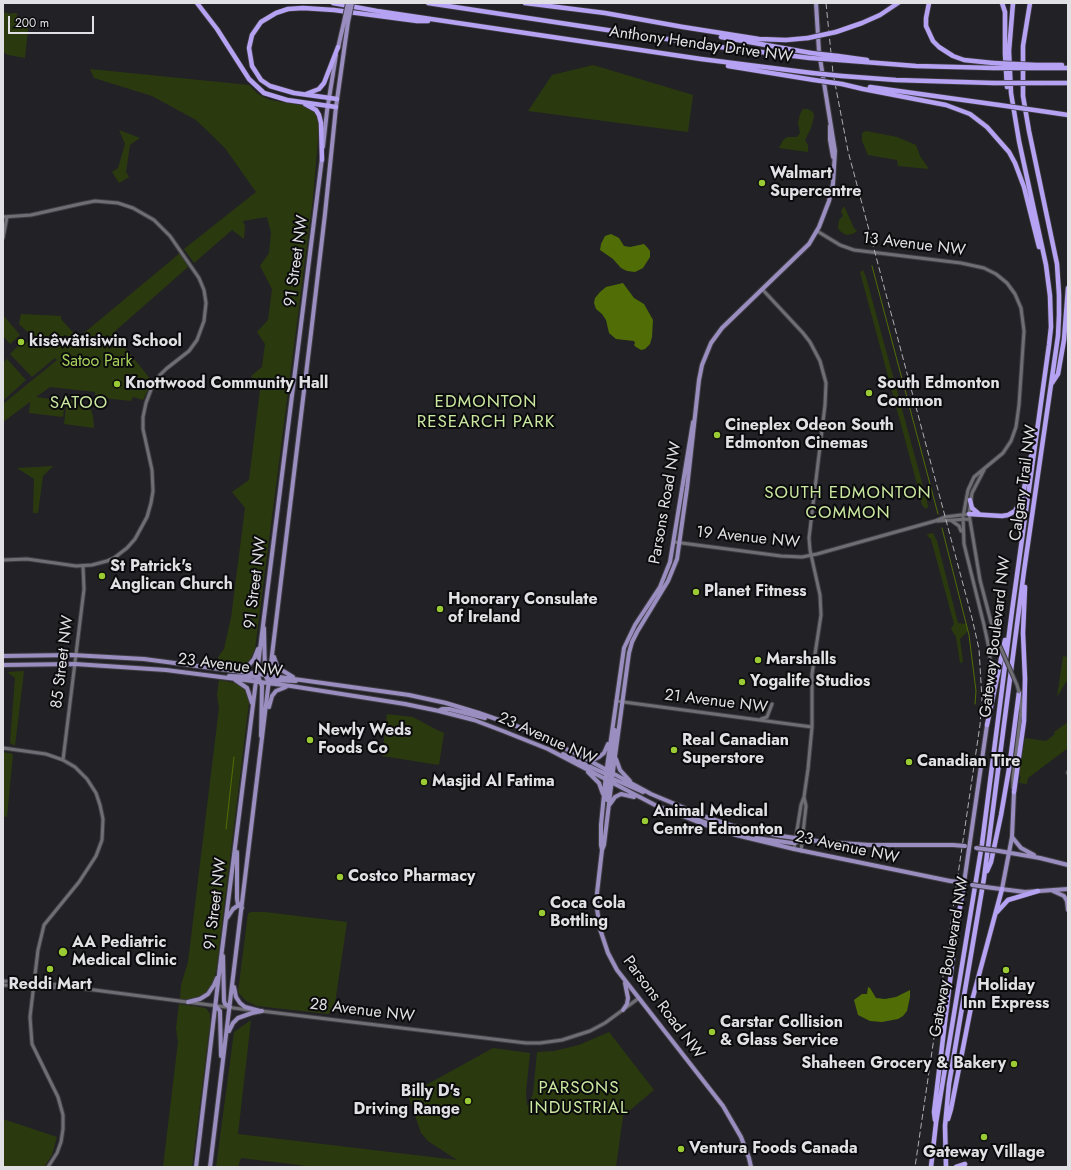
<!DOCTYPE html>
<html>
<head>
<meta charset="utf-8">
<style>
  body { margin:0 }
  #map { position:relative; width:1071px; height:1170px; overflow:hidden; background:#222126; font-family:Jost,sans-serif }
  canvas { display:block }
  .frame { position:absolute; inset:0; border:4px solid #e1e0e4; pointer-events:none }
  .scale { position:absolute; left:8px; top:16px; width:86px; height:18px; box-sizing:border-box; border:2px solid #e1e0e4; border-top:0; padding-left:5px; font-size:12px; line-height:14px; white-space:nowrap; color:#e1e0e4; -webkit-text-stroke:3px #0b0b0d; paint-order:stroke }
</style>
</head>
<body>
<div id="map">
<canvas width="1071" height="1170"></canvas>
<div class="frame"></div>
<div class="scale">200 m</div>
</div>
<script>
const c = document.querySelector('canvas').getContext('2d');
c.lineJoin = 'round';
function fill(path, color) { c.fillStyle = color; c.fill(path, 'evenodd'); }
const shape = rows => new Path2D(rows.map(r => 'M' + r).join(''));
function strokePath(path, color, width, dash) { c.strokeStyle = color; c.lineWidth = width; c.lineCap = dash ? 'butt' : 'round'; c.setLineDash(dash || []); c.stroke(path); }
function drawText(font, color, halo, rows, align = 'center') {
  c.font = font + ' Jost,sans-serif'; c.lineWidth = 4; c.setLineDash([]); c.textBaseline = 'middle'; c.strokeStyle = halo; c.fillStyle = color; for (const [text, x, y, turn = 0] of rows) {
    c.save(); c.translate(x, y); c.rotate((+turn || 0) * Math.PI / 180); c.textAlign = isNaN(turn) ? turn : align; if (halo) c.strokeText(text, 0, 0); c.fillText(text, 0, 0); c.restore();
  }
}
fill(shape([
  [3,12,11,14,12,13,16,13,18,14,16,16,29,20,25,58,8,55,3,52],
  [593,65,693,95,688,132,528,111,552,75],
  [90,69,249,85,258,94,270,100,306,106,314,111,318,119,319,127,313,198,255,649,249,662,236,669,220,667,218,657,224,649,231,618,245,508,232,492,249,480,260,390,251,376,262,367,265,344,257,332,268,320,272,289,260,266,269,253,271,233,267,217,243,221,245,226,244,239,232,230,194,263,184,249,256,192,225,148,196,120,152,96,94,78],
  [803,109,808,109,813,112,814,117,811,128,805,140,808,145,808,152,779,148,783,140,788,137,797,137,800,133,798,123,800,114],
  [119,130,140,138,130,145,126,172,129,177,119,183,112,172,118,168,125,144],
  [866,131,897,137,916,145,920,156,929,169,898,166,897,160,868,155,862,141,862,133],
  [844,206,854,228,857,231,853,234,846,235,840,231,838,228,839,220,843,216,841,211],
  [180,253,188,267,113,333,152,381,143,400,133,397,131,401,95,397,95,392,50,387,36,397,65,401,63,417,29,413,30,402,3,422,3,404,57,360,55,358,32,377,10,354,17,347,27,342,36,340,19,324,21,314,61,316,61,319,78,338],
  [863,270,866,277,927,501,928,507,926,509,922,505,918,488,860,272],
  [4,316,20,335,10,344,3,336],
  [7,359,26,380,3,401,3,363],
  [67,400,81,402,91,410,93,416,94,428,64,424],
  [53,466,43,476,38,513,33,513,34,479,17,468],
  [933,533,937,541,958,623,966,624,968,631,960,639,963,662,960,663,956,637,951,629,954,624,931,539,927,536,928,534],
  [1063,656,1068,657,1068,679,1057,697],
  [24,671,15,746,10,743,15,678,7,672],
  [219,680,235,683,243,687,245,690,249,702,217,965,214,982,206,994,195,999,180,999,181,985,188,962,219,708,217,695],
  [387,714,413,717,435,729,444,733,439,765,382,756],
  [1068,722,1068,748,1028,778,1027,784,1019,783,1021,776,1018,775,1025,738,1046,741,1055,734,1054,732],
  [3,752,13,754,7,817,3,816],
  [252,912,265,912,347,922,334,1010,328,1014,257,1006,246,1001,238,992,248,913],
  [179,1004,206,1008,210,1014,210,1024,192,1167,163,1167,178,1042,176,1029],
  [251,1020,238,1134,457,1160,428,1141,421,1133,408,1095,493,1048,530,1053,526,1092,527,1106,533,1094,537,1052,554,1051,579,1045,609,1032,654,1090,623,1116,616,1167,315,1167,241,1158,238,1167,216,1167,234,1032],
  [3,1119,57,1137,52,1155,44,1167,3,1167]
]), '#2b3a0e');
fill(shape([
  [611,234,619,238,624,246,630,247,644,244,647,247,650,251,650,257,643,268,635,272,627,271,621,268,613,259,600,250,601,244,605,236],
  [623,283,634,298,644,304,653,320,652,337,650,344,645,349,641,350,636,347,634,345,635,343,634,341,616,339,609,333,606,320,602,314,596,309,594,303,595,298,600,292,606,287],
  [868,987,870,988,876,998,885,999,896,997,910,990,910,997,907,1011,903,1016,898,1019,882,1022,870,1021,858,1015,854,1000,862,994,867,994]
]), '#506e05');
strokePath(shape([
  [872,266,938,514],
  [942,528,969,635,976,691,975,704],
  [226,829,234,757]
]), '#506e05', 1);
const minor = shape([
  [3,217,31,215,80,204,95,201,118,203,133,208,154,220,170,236,199,278,204,290,206,303,204,321,197,340,189,351,166,369,158,377,152,387,146,403,143,417,143,429,152,470,153,491,151,503,147,517,135,539,127,548,114,558,107,561,92,565,76,566,27,559,3,560],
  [817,231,840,245,854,250,961,263,984,268,996,274,1007,283,1015,294,1021,308,1024,331,1019,405,1016,427,1011,441,1003,453,974,477,968,490,963,517,964,544,984,625,990,653,990,686,989,708],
  [3,238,7,217],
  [762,289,803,333,810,342,820,361,826,383,825,405,809,538,810,550,820,595,821,615,812,674,812,727,808,769,804,797,801,805,794,849],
  [984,470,972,493,969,514,980,580,991,622,999,644],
  [937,521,969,519],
  [952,521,959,526,961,531],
  [674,542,781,556,802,557,817,554,935,521,945,517,969,514],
  [616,701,812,727],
  [761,719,767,717,772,704],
  [3,748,46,754,63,760,75,767,87,779,96,793,100,805,103,819,102,840,96,856,79,882,44,925,38,950,30,1017,32,1044,58,1097,63,1115,63,1129,61,1142,57,1153,48,1167],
  [63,760,84,589,83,566],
  [1068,772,1068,773],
  [1013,788,1013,778,1021,711,1020,696],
  [801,851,806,806,804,797],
  [3,981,66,985,71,987,249,1010],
  [3,985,40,988,71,987],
  [261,1011,526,1043,540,1043,562,1040,590,1031,605,1023,639,998]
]);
const major = shape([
  [338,48,344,22],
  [830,126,830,140,833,157],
  [323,147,327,111,336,55],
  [264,628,265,675,270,684],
  [3,656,72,655,144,659,265,675,409,695,446,703,479,713,519,727,579,755,651,794,706,817,733,826,781,836,824,842,870,845,953,845],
  [274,657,277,666,280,669,293,677],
  [3,665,75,664,166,670,291,686,405,704,439,711,474,720,503,731,548,749,655,805,708,826,736,835,794,849,950,881],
  [238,669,249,665,254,659,258,649],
  [257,674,262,686,261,736],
  [229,676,258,677],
  [234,679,247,688,252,703],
  [269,680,296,681],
  [269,707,272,696,276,691,286,687],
  [440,710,442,709,449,709,485,718],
  [563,754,608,775],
  [589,759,593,760,599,757,604,753,608,744],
  [616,759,620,770,630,781],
  [588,772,599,783,603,794],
  [609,775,615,730],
  [611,778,643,792],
  [607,800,608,779],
  [610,804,615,797,621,794,634,797],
  [670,809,707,823,711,822,713,820],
  [1012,837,1021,848,1034,855],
  [756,838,792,843,795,843,802,840],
  [602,850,601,845,601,825,606,774,624,648,635,625,660,587,670,562,693,422],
  [999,851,1040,858,1068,865],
  [237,852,237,899,238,905,242,908],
  [964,883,987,725],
  [993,888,1025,892,1068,889],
  [1002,889,1012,837,1014,792],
  [1053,891,1064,896,1067,901,1068,910],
  [227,918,233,909,240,904],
  [223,956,224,1001,225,1004,230,1007],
  [234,987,236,997,240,1003,245,1007,260,1011],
  [188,1002,200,999,208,994,214,985,217,978],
  [215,1005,220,1011,221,1056],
  [623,1010,627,1004,628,998,625,983],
  [229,1031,233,1023,238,1018,252,1013,262,1011],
  [196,1167,220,966,322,158],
  [210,1167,311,333,325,214,336,107,348,22],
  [751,1167,749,1158,741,1137,723,1106,617,970,608,953,600,929,597,909,597,893,602,850,604,845,612,779,629,653,632,642,637,632,668,581,677,559,687,488,699,380,702,365,711,343,722,328,809,244,819,227,829,201,833,184,835,151,819,52,816,3]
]);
const highway = shape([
  [197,3,217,29,249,79,264,93,287,100,336,107],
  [333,3,377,11,701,59,812,73],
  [428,3,720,47,810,58],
  [525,3,605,13,683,27,759,39,786,40,808,38],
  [929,3,926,18,926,26,933,41,939,47,953,56,964,60,993,63],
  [1002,3,1005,12,1005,54,1007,87],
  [836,32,862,23,880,15,898,3],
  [721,37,811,53],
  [838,56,867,60],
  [839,60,916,66,994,68],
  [1037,65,1062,65],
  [728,66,814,80],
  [1037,68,1068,68],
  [842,76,896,80,994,83],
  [1041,83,1068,83],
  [842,84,863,89,946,105,970,114,987,127,1009,152,1015,163,1024,187,1039,247],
  [870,87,999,105],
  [306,94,319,89,324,83,338,47],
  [337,99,294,93,270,86,261,80,252,66,249,48,252,35,261,22,276,13,288,9,303,8,334,10,417,21,428,21],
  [305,104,316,110,319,115,321,123,322,160],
  [1041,111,1068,115],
  [1052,383,1058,374,1064,340,1068,288],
  [970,500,972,508,979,514],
  [969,514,1002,516,1008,515,1015,511,1022,498,1031,456],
  [987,725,1005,640],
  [1014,792,1024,721,1025,679,1023,633,1025,587],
  [987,871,991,862,1001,815,1009,769,1019,692],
  [997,912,1008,900,1038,891],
  [948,1119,951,1109,973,997,1002,889],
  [935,1120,934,1112,956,932,964,883],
  [931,1167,936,1123,982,844,1012,611,1049,345,1051,327,1050,296,1046,265,1019,141,1011,93,1009,51,1013,3],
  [946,1167,945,1126,949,1084,984,878,1024,571,1058,336,1059,315,1059,295,1057,264,1029,131,1023,96,1023,46,1030,3],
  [956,1167,965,1164]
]);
strokePath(minor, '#3e3d42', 5);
strokePath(major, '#3e3d42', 6);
strokePath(highway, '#3e3d42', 6);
strokePath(minor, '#6f6e74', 3);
strokePath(major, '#9a8dc0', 4);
strokePath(highway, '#b6a2f2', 4.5);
strokePath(shape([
  [826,3,833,73,848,151,972,618,979,649,980,666,982,699,980,725,915,1167]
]), '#aeadb1', 1, [6, 3]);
const minorBridge = shape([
  [999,644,1017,685,1019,692]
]);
const majorBridge = shape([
  [344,22,348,3],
  [348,22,352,3],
  [953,845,965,846],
  [976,848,999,851],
  [950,881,959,882],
  [972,885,993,888]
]);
const highwayBridge = shape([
  [808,38,836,32],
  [811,53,838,56],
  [810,58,839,60],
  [993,63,1037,65],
  [994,68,1037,68],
  [812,73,842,76],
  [814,80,842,84],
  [994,83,1041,83],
  [999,105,1041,111]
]);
strokePath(minorBridge, '#3e3d42', 5, []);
strokePath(majorBridge, '#3e3d42', 6, []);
strokePath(highwayBridge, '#3e3d42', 6, []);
strokePath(minorBridge, '#6f6e74', 3);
strokePath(majorBridge, '#9a8dc0', 4);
strokePath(highwayBridge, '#b6a2f2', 4.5);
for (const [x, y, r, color] of [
  [762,183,4,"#9acb34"],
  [21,342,4,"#9acb34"],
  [117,384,4,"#9acb34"],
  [869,393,4,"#9acb34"],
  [717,435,4,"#9acb34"],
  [102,576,4,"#9acb34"],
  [696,592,4,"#9acb34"],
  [440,609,4,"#9acb34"],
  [758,660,4,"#9acb34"],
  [742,682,4,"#9acb34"],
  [310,740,4,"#9acb34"],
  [674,750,4,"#9acb34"],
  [909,762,4,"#9acb34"],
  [424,782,4,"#9acb34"],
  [645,821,4,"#9acb34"],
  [340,877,4,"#9acb34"],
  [542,913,4,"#9acb34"],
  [63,952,5,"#9acb34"],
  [50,969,4,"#9acb34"],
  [1006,970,4,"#9acb34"],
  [712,1032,4,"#9acb34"],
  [1014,1064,4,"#9acb34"],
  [468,1101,4,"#9acb34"],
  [984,1137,4,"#9acb34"],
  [681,1149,4,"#9acb34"]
]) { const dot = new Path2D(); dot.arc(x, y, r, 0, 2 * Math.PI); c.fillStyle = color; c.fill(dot); strokePath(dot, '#0b0b0d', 1.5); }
drawText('16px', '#e1e0e4', '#0b0b0d', [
  ["Anthony Henday Drive NW",701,45,8],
  ["13 Avenue NW",914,245,7],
  ["91 Street NW",297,261,-82],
  ["Calgary Trail NW",1024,483,-82],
  ["Parsons Road NW",666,503,-80],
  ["19 Avenue NW",748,538,6],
  ["91 Street NW",256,583,-83],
  ["Gateway Boulevard NW",996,637,-83],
  ["85 Street NW",63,662,-83],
  ["23 Avenue NW",230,666,7],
  ["21 Avenue NW",716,702,7],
  ["23 Avenue NW",547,739,24],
  ["23 Avenue NW",847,848,12],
  ["91 Street NW",216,904,-83],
  ["Gateway Boulevard NW",950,957,-80],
  ["Parsons Road NW",663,1008,53],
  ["28 Avenue NW",362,1011,7]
]);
drawText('bold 16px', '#e1e0e4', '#0b0b0d', [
  ["Walmart",770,174],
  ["Supercentre",770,192],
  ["kisêwâtisiwin School",29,342],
  ["Knottwood Community Hall",125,384],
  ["South Edmonton",877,384],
  ["Common",877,402],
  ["Cineplex Odeon South",725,426],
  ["Edmonton Cinemas",725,444],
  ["St Patrick's",110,567],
  ["Anglican Church",110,585],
  ["Planet Fitness",704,592],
  ["Honorary Consulate",448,600],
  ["of Ireland",448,618],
  ["Marshalls",766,660],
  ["Yogalife Studios",750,682],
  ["Newly Weds",318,731],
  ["Foods Co",318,749],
  ["Real Canadian",682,741],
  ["Superstore",682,759],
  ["Canadian Tire",917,762],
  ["Masjid Al Fatima",432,782],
  ["Animal Medical",653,812],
  ["Centre Edmonton",653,830],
  ["Costco Pharmacy",348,877],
  ["Coca Cola",550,904],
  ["Bottling",550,922],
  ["AA Pediatric",72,943],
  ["Medical Clinic",72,961],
  ["Reddi Mart",50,985,"center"],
  ["Holiday",1006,986,"center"],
  ["Inn Express",1006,1004,"center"],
  ["Carstar Collision",720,1023],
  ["& Glass Service",720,1041],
  ["Shaheen Grocery & Bakery",1006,1064,"right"],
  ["Billy D's",460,1092,"right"],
  ["Driving Range",460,1110,"right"],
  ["Ventura Foods Canada",689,1149],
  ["Gateway Village",984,1153,"center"]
], 'left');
drawText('16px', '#a8d35c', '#0b0b0d', [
  ["Satoo Park",97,362]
]);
c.letterSpacing = '1px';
drawText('17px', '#cbe8a0', '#0b0b0d', [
  ["EDMONTON",486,403],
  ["RESEARCH PARK",486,423],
  ["SATOO",79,404],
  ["SOUTH EDMONTON",848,494],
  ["COMMON",848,514],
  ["PARSONS",579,1089],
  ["INDUSTRIAL",579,1109]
]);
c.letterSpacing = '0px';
</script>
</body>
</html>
